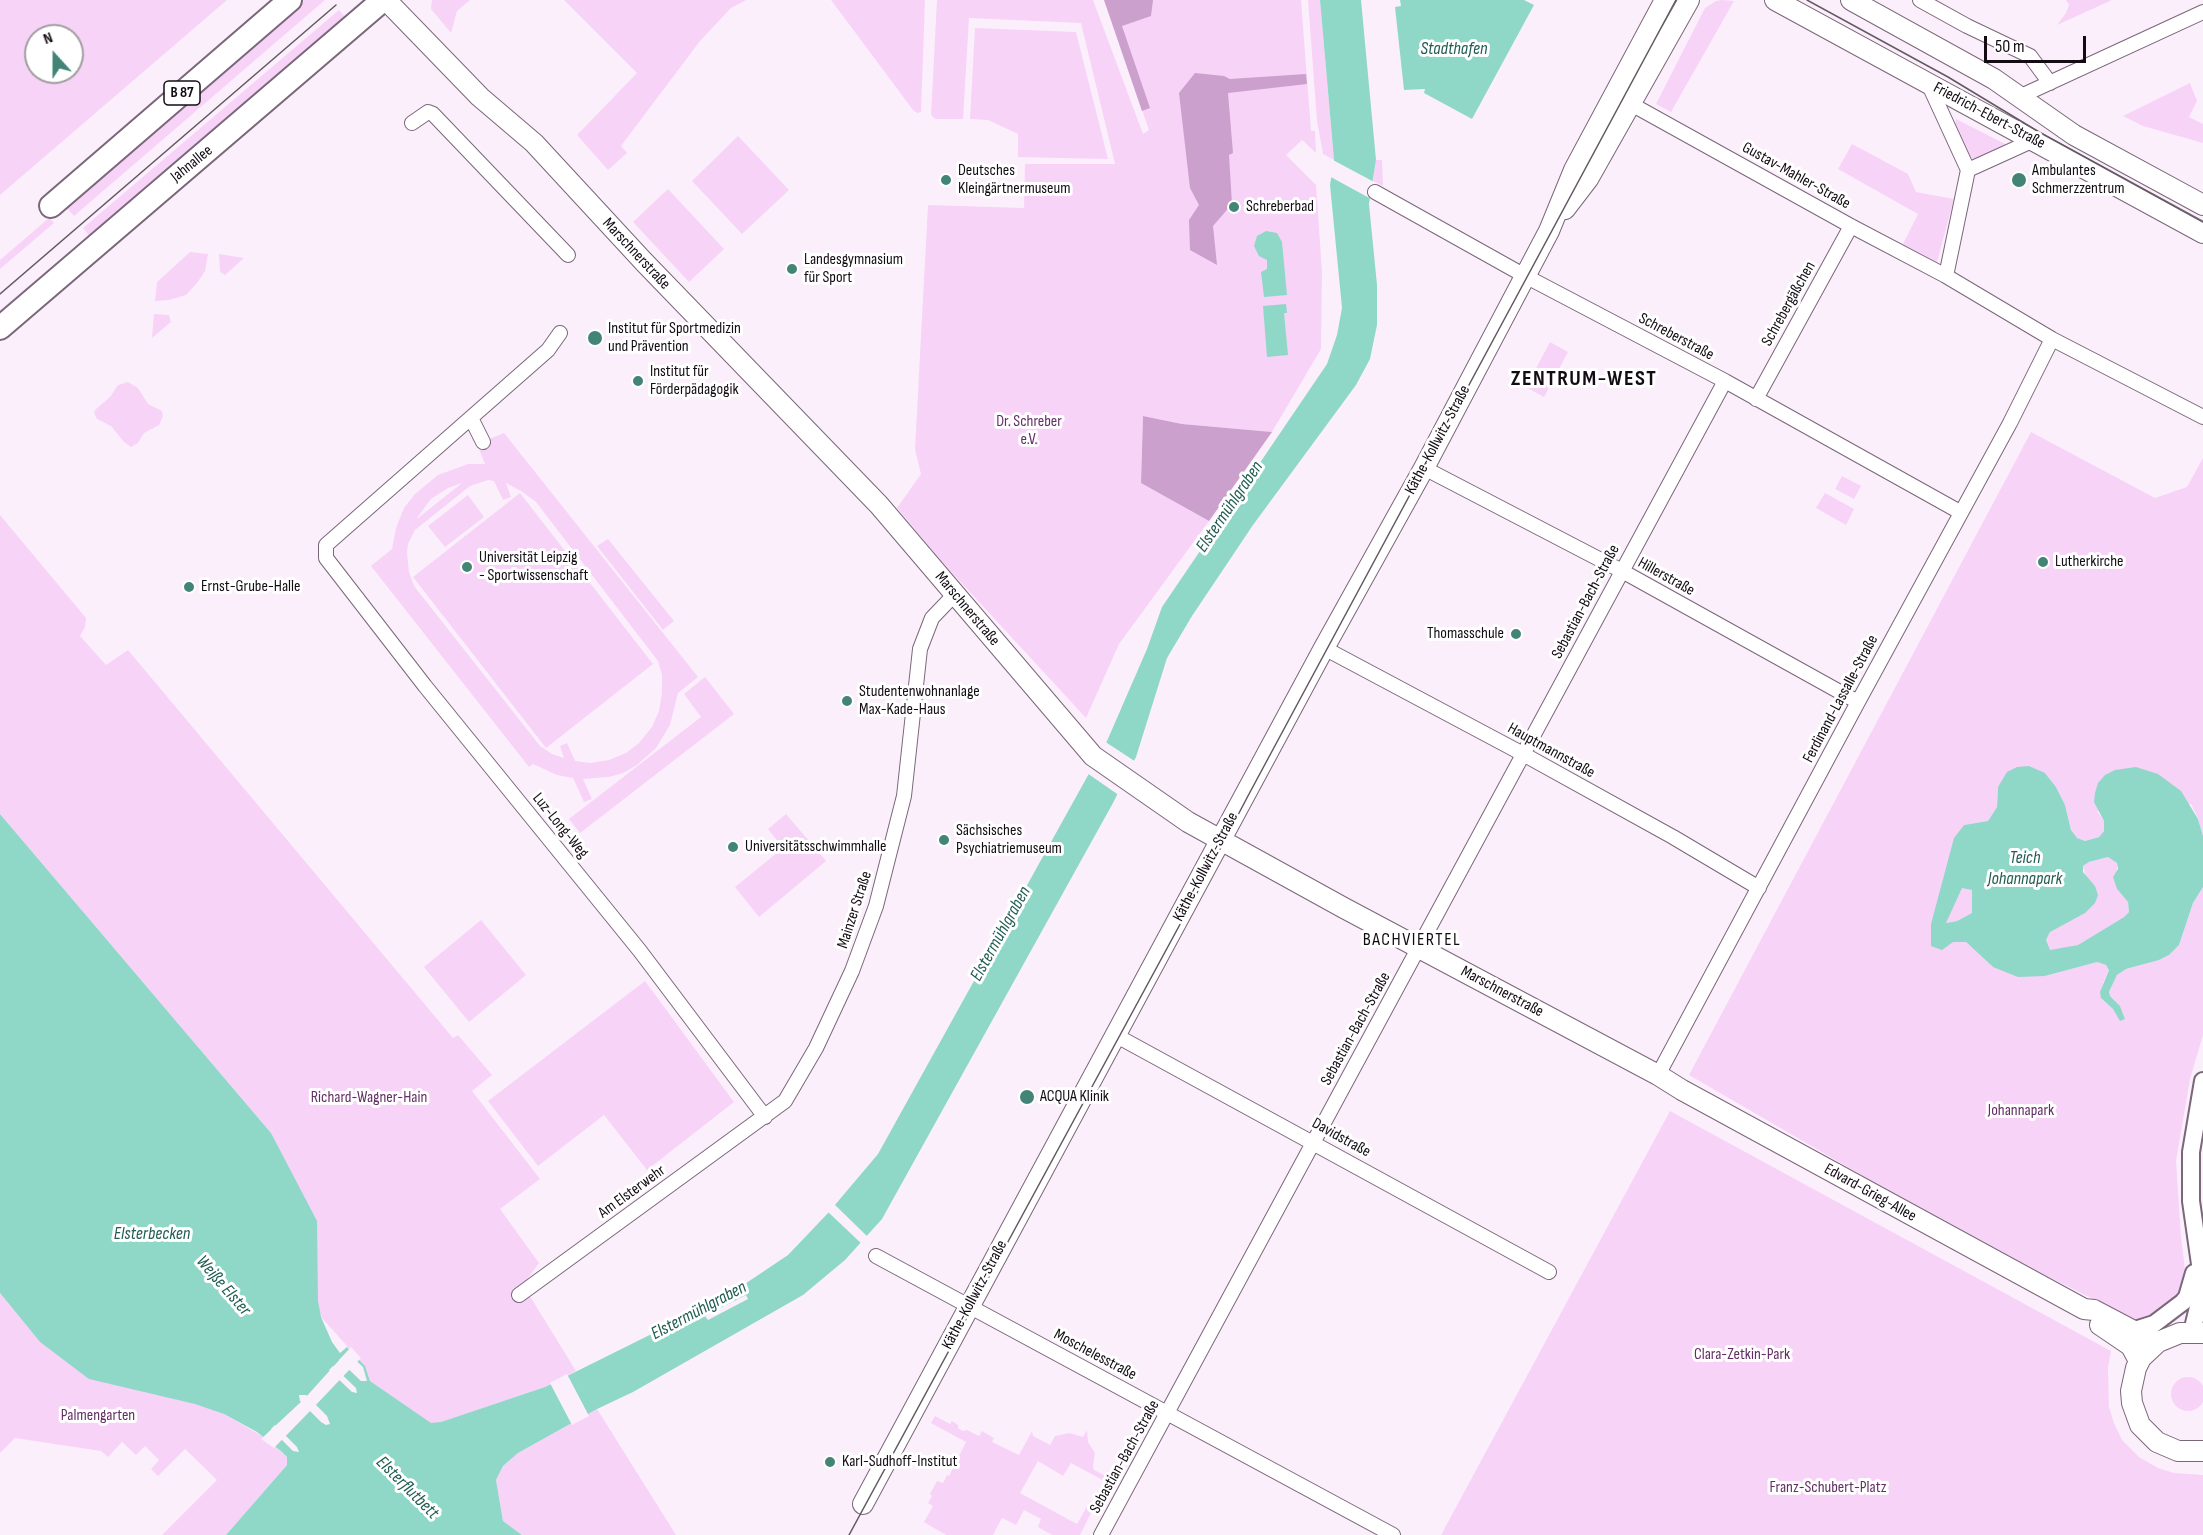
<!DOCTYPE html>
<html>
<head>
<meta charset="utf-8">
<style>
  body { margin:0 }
  #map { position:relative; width:2203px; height:1535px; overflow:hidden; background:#fceffc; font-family:"Sofia Sans Condensed",sans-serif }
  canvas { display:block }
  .north { position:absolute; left:24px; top:24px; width:60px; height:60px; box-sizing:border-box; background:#fff; border:2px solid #a19ea1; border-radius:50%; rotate:339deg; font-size:16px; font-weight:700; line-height:24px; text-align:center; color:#130c13 }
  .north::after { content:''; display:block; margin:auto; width:21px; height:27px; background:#428577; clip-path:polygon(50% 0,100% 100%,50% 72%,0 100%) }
  .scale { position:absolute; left:1984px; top:36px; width:102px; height:27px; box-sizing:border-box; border:3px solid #130c13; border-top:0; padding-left:8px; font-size:18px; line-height:21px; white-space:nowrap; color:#130c13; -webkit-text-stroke:4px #fff; paint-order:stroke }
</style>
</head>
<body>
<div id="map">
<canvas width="2203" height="1535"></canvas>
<div class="north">N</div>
<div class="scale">50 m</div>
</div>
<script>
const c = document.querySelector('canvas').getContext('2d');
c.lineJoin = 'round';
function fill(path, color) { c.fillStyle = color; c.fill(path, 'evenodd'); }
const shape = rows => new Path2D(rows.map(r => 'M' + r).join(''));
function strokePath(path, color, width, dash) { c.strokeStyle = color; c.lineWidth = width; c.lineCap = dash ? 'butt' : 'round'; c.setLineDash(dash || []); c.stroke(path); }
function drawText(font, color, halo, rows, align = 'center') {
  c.font = font + ' "Sofia Sans Condensed",sans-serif'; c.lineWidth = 6; c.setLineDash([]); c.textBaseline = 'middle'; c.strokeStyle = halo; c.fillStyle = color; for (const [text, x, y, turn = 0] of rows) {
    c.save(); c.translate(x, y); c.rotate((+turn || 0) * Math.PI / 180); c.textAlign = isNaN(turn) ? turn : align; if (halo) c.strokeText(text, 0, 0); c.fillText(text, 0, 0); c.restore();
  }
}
fill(shape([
  [0,0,227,0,0,195],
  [36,36,72,36,72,72,36,72],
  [304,0,325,0,74,216,64,205],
  [432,0,470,0,457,11,451,33,431,9],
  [564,0,746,0,731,8,700,41,621,146,627,153,608,170,577,135,637,73],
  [831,0,925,0,921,112,917,113,913,110],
  [937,0,1093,0,1143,134,1149,130,1104,0,1301,0,1311,131,1315,131,1316,153,1302,140,1286,155,1316,185,1322,271,1321,349,1272,432,1182,424,1143,416,1141,483,1209,521,1119,644,1086,718,944,564,897,508,921,474,915,449,928,205,1024,208,1025,164,1115,164,1081,23,969,18,963,119,935,119,931,115],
  [1308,0,1320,0,1334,160,1323,154,1317,121],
  [1722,0,1734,1,1671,112,1656,104,1705,8,1716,1],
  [2066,0,2112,0,2057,25,2066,13,2069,5],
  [339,10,345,17,342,22,92,239,83,228],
  [975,28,1076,32,1108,159,1018,157,1018,134,988,120,970,119],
  [2190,83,2197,101,2189,117,2203,124,2203,143,2143,126,2123,116],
  [1956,119,2009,146,1976,160,1972,158,1967,153,1955,124],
  [738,136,789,190,742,234,692,181],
  [1852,144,1908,174,1916,192,1954,199,1937,262,1903,244,1918,214,1838,169],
  [1376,160,1382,160,1383,186,1373,181],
  [668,189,724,249,689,282,633,222],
  [49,218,54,223,0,269,0,260],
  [69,252,75,253,0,318,0,310],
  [190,252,208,254,205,271,197,283,186,295,169,300,155,301,157,282],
  [219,254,244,258,225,275,220,272],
  [154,314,169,315,171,322,152,338],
  [1550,342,1568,352,1544,397,1526,387],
  [128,382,138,388,148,404,162,411,163,416,159,425,144,433,138,443,131,447,124,442,111,426,97,419,94,413,95,410,110,397,118,385],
  [2031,432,2155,498,2187,487,2203,458,2203,836,2198,818,2191,804,2097,811,2104,821,2104,831,2099,837,2085,841,2076,838,2071,830,2065,805,2056,787,2045,773,1998,786,1997,807,1988,821,1964,825,1931,924,1953,942,1966,942,1993,967,2045,976,2097,962,2106,965,2109,969,2103,983,2101,998,2125,1019,2120,1006,2110,996,2109,992,2117,975,2126,969,2159,960,2169,955,2179,945,2193,903,2203,887,2203,1035,2190,1079,2176,1161,2181,1237,2186,1278,2183,1289,2175,1300,2150,1318,2135,1320,2043,1274,1870,1180,1689,1075],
  [504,433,698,677,678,693,670,725,656,748,637,765,623,773,609,777,583,779,592,799,584,802,573,778,557,775,533,764,529,767,371,566,392,549,396,528,404,508,415,494,438,475,468,464,485,464,477,444],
  [488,480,494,481,503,500,511,497,506,483,521,491,536,502,658,661,662,675,662,693,659,711,652,727,639,743,626,753,609,760,590,763,575,761,567,743,560,746,564,758,552,754,540,746,414,586,409,572,407,553,408,544,415,530,470,486],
  [462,483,418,518,417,518,431,499,448,488],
  [1842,476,1861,486,1854,499,1835,489],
  [520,493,653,664,546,748,413,577],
  [1825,493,1854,509,1846,525,1816,508],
  [468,495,484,517,445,547,428,526],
  [0,515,86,618,85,627,80,636,106,665,128,650,453,1038,458,1035,492,1075,472,1091,540,1179,500,1209,539,1263,523,1285,576,1371,545,1387,441,1422,431,1424,370,1381,365,1366,321,1317,271,1133,0,814],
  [608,539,674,621,663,630,597,546],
  [705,677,734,714,580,833,569,819,701,717,684,694],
  [786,814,826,861,759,917,735,887,783,848,768,829],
  [2108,857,2117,863,2117,889,2128,902,2129,912,2124,917,2078,945,2050,951,2047,947,2046,940,2050,932,2059,926,2095,886,2086,877,2083,866,2089,862],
  [1962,887,1972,890,1972,913,1957,921,1945,923],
  [481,920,526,975,469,1022,424,967],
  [645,981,734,1102,647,1170,604,1115,538,1166,488,1101],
  [1670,1111,2111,1351,2108,1368,2109,1407,2114,1423,2122,1440,2139,1457,2158,1468,2174,1473,2203,1475,2203,1535,1441,1535],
  [0,1293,40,1342,224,1414,267,1439,287,1457,287,1465,226,1535,162,1535,217,1480,185,1449,158,1476,151,1469,159,1460,145,1446,136,1455,122,1442,108,1457,101,1451,15,1438,0,1453],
  '2171 1394a17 17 0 1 1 34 0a17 17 0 1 1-34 0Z',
  [597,1409,676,1535,522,1535,503,1521,496,1480,503,1466,518,1453],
  [935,1416,950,1424,952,1421,958,1425,958,1428,963,1431,967,1430,979,1436,982,1431,994,1438,992,1442,1019,1455,1032,1431,1033,1436,1050,1445,1055,1436,1069,1433,1083,1437,1087,1430,1088,1442,1095,1453,1093,1466,1094,1470,1104,1475,1113,1468,1115,1470,1108,1483,1071,1463,1063,1476,1038,1461,1020,1493,1077,1524,1090,1501,1096,1503,1080,1535,1052,1535,1038,1527,1041,1519,1024,1510,1016,1525,1002,1518,993,1535,946,1535,924,1522,933,1506,928,1503,932,1496,930,1494,937,1481,943,1483,947,1475,949,1476,966,1442,931,1423]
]), '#f7d3f8');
fill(shape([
  [1104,0,1153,0,1151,16,1122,26,1150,108,1142,111],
  [1195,73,1224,76,1230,79,1306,74,1307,84,1228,93,1233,153,1229,155,1232,204,1213,226,1217,265,1190,250,1189,220,1199,205,1190,188,1179,93],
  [1143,416,1182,424,1272,432,1209,521,1141,483]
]), '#cba0cc');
fill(shape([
  [1320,0,1361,0,1376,160,1369,204,1377,285,1377,325,1370,359,1356,385,1253,525,1192,616,1167,658,1136,757,1113,803,882,1219,845,1260,803,1295,633,1392,597,1409,518,1453,503,1466,496,1480,503,1521,522,1535,226,1535,287,1465,287,1457,282,1452,257,1432,224,1414,195,1404,89,1379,40,1342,0,1293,0,814,271,1133,317,1221,318,1301,321,1317,332,1342,340,1353,347,1347,365,1366,370,1381,431,1423,441,1422,545,1387,724,1298,788,1255,829,1212,878,1154,1107,741,1147,649,1162,607,1327,364,1337,335,1342,308,1330,185,1334,160],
  [347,1352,363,1367,367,1381,361,1381,339,1360],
  [333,1366,356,1388,357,1393,352,1392,329,1370],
  [299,1395,306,1395,327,1416,330,1424,326,1425,321,1422,300,1401],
  [275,1425,297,1447,299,1452,293,1451,271,1429],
  [1400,0,1524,0,1534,5,1472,119,1424,93,1425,89,1404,90,1395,7,1401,6],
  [1266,231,1277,233,1282,242,1287,295,1264,297,1261,272,1267,269,1267,260,1259,256,1254,246,1257,236],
  [1286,304,1287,313,1284,313,1288,355,1267,357,1263,306],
  [2029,766,2045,773,2056,787,2065,805,2071,830,2077,838,2085,841,2099,837,2104,831,2104,821,2094,802,2095,793,2098,783,2105,775,2115,770,2136,767,2158,774,2181,791,2198,819,2203,836,2203,887,2193,903,2179,945,2169,955,2159,960,2126,969,2117,975,2109,992,2110,996,2120,1006,2125,1019,2120,1021,2113,1009,2101,998,2100,992,2109,970,2106,965,2097,962,2045,976,2018,977,1993,967,1966,942,1953,942,1942,950,1931,946,1931,924,1954,838,1964,825,1988,821,1997,807,1998,787,2007,772,2017,767],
  [2108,857,2117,863,2118,869,2113,877,2117,889,2128,902,2129,912,2124,917,2078,945,2050,950,2046,940,2050,932,2085,913,2095,903,2098,895,2095,886,2083,872,2083,866,2089,862],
  [1962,888,1972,890,1972,913,1957,921,1946,923]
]), '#8fd8c7');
fill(shape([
  [1331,159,1376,183,1373,200,1329,176],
  [1104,741,1136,762,1120,796,1087,773],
  [834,1204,870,1239,863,1245,827,1211],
  [746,1295,748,1299,708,1320,705,1316],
  [351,1347,361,1358,355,1364,347,1356,343,1360,351,1368,314,1407,305,1398],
  [567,1374,589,1416,572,1425,550,1383],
  [303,1400,312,1409,274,1448,261,1439]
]), '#fceffc');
const minor = shape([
  [1920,0,1967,26,2030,56,2050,83],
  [1928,83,1968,170,1946,276],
  [2021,96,2203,12],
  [1631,104,1851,226,1946,276,2052,339,2203,417],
  [412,123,428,112,433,114,568,255],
  [1968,170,2034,140],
  [1375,192,1527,277,1725,381,1960,512],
  [560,333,548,350,326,545,326,558,425,686,640,951,765,1117],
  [1756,399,1851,226],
  [471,418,483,442],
  [1424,468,1622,571,1858,702],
  [1324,648,1523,754,1673,837,1759,888],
  [1115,1035,1549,1272],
  [1658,1075,1858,702,2010,423,2052,339],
  [876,1256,1393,1535],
  [519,1295,785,1101,816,1048,852,971,876,906,904,796,920,649,932,618,955,594],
  [1101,1535,1725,381]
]);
const tertiary = shape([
  [2135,1330,2154,1324,2183,1302,2187,1297,2194,1273],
  [2192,1332,2199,1303,2200,1264,2191,1201,2191,1152,2203,1081]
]);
const secondary = shape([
  [386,0,480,97,534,143,644,262,879,505,1093,756,1188,822,1344,908,1658,1075,1682,1090,2084,1309,2094,1310,2149,1339,2158,1342],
  [1775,0,2203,233],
  [1851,0,1994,79,2074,135,2203,205],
  [1565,209,1588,179,1689,0],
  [2100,1325,2131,1346,2139,1361],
  [2203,1333,2180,1333,2158,1342,2141,1358,2136,1368,2131,1391,2132,1403,2140,1425,2157,1442,2178,1451,2203,1451],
  [863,1504,1324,648,1424,468,1549,231,1574,170,1665,0]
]);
const primary = shape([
  [51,206,290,0],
  [0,328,383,0]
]);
strokePath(minor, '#7a677a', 16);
strokePath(tertiary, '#7a677a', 20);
strokePath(secondary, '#7a677a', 22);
strokePath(primary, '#7a677a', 26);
strokePath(minor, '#fff', 14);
strokePath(tertiary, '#fff', 16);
strokePath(secondary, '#fff', 20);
strokePath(primary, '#fff', 22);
strokePath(shape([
  [1807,0,1948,77,2039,132,2203,222],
  [0,294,336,5],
  [849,1535,1197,893,1249,794,1676,0]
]), '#625962', 1.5);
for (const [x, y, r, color] of [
  [946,180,6,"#428577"],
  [2019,180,8,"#428577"],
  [1234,207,6,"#428577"],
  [792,269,6,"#428577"],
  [595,338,8,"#428577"],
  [638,381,6,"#428577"],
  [2043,562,6,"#428577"],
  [467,567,6,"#428577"],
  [189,587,6,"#428577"],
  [1516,634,6,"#428577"],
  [847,701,6,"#428577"],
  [944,840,6,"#428577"],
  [733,847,6,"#428577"],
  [1027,1097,8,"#428577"],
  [830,1462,6,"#428577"]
]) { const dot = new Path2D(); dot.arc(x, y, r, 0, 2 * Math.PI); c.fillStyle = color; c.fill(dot); strokePath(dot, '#fff', 2); }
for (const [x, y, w] of [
  [182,93,36]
]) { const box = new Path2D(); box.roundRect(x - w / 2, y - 12, w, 24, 4.5); c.fillStyle = '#fff'; c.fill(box); strokePath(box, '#130c13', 1.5); }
drawText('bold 15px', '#130c13', null, [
  ["B 87",182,93]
]);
drawText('16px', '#130c13', '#fff', [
  ["Friedrich-Ebert-Straße",1989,116,28],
  ["Jahnallee",192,164,-39],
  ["Gustav-Mahler-Straße",1796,176,29],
  ["Marschnerstraße",636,254,47],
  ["Schrebergäßchen",1789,304,-61],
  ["Schreberstraße",1676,337,28],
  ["Käthe-Kollwitz-Straße",1438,440,-62],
  ["Hillerstraße",1666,577,29],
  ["Sebastian-Bach-Straße",1586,602,-62],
  ["Marschnerstraße",967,609,50],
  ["Ferdinand-Lassalle-Straße",1841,699,-62],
  ["Hauptmannstraße",1551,751,29],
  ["Luz-Long-Weg",560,826,51],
  ["Käthe-Kollwitz-Straße",1206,867,-62],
  ["Mainzer Straße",855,910,-72],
  ["Marschnerstraße",1502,992,28],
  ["Sebastian-Bach-Straße",1356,1029,-61],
  ["Davidstraße",1341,1138,29],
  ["Am Elsterwehr",632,1192,-36],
  ["Edvard-Grieg-Allee",1870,1193,29],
  ["Käthe-Kollwitz-Straße",975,1295,-62],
  ["Moschelesstraße",1095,1355,28],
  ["Sebastian-Bach-Straße",1125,1457,-61]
]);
drawText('16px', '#130c13', '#fff', [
  ["Deutsches",958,171],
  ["Kleingärtnermuseum",958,189],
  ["Ambulantes",2032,171],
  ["Schmerzzentrum",2032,189],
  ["Schreberbad",1246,207],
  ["Landesgymnasium",804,260],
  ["für Sport",804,278],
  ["Institut für Sportmedizin",608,329],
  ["und Prävention",608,347],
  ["Institut für",650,372],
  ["Förderpädagogik",650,390],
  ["Universität Leipzig",479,558],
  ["- Sportwissenschaft",479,576],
  ["Lutherkirche",2055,562],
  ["Ernst-Grube-Halle",201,587],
  ["Thomasschule",1504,634,"right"],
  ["Studentenwohnanlage",859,692],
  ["Max-Kade-Haus",859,710],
  ["Sächsisches",956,831],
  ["Psychiatriemuseum",956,849],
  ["Universitätsschwimmhalle",745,847],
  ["ACQUA Klinik",1040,1097],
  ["Karl-Sudhoff-Institut",842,1462]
], 'left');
drawText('16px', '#622e64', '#fff', [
  ["Dr. Schreber",1029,422],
  ["e.V.",1029,440],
  ["Richard-Wagner-Hain",369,1098],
  ["Johannapark",2021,1111],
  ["Clara-Zetkin-Park",1742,1355],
  ["Palmengarten",98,1416],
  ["Franz-Schubert-Platz",1828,1488]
]);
drawText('italic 18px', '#215d51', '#fff', [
  ["Stadthafen",1454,49],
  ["Elstermühlgraben",1230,507,-56],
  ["Teich",2025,858],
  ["Johannapark",2025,879],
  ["Elstermühlgraben",1001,934,-61],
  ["Elsterbecken",152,1234],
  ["Weiße Elster",223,1286,49],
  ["Elstermühlgraben",699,1311,-28],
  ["Elsterflutbett",407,1488,45]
]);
c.letterSpacing = '1.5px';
drawText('18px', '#130c13', '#fff', [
  ["BACHVIERTEL",1412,940]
]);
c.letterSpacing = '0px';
c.letterSpacing = '1.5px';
drawText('bold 22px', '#130c13', '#fff', [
  ["ZENTRUM-WEST",1584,379]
]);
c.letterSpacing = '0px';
</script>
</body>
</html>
